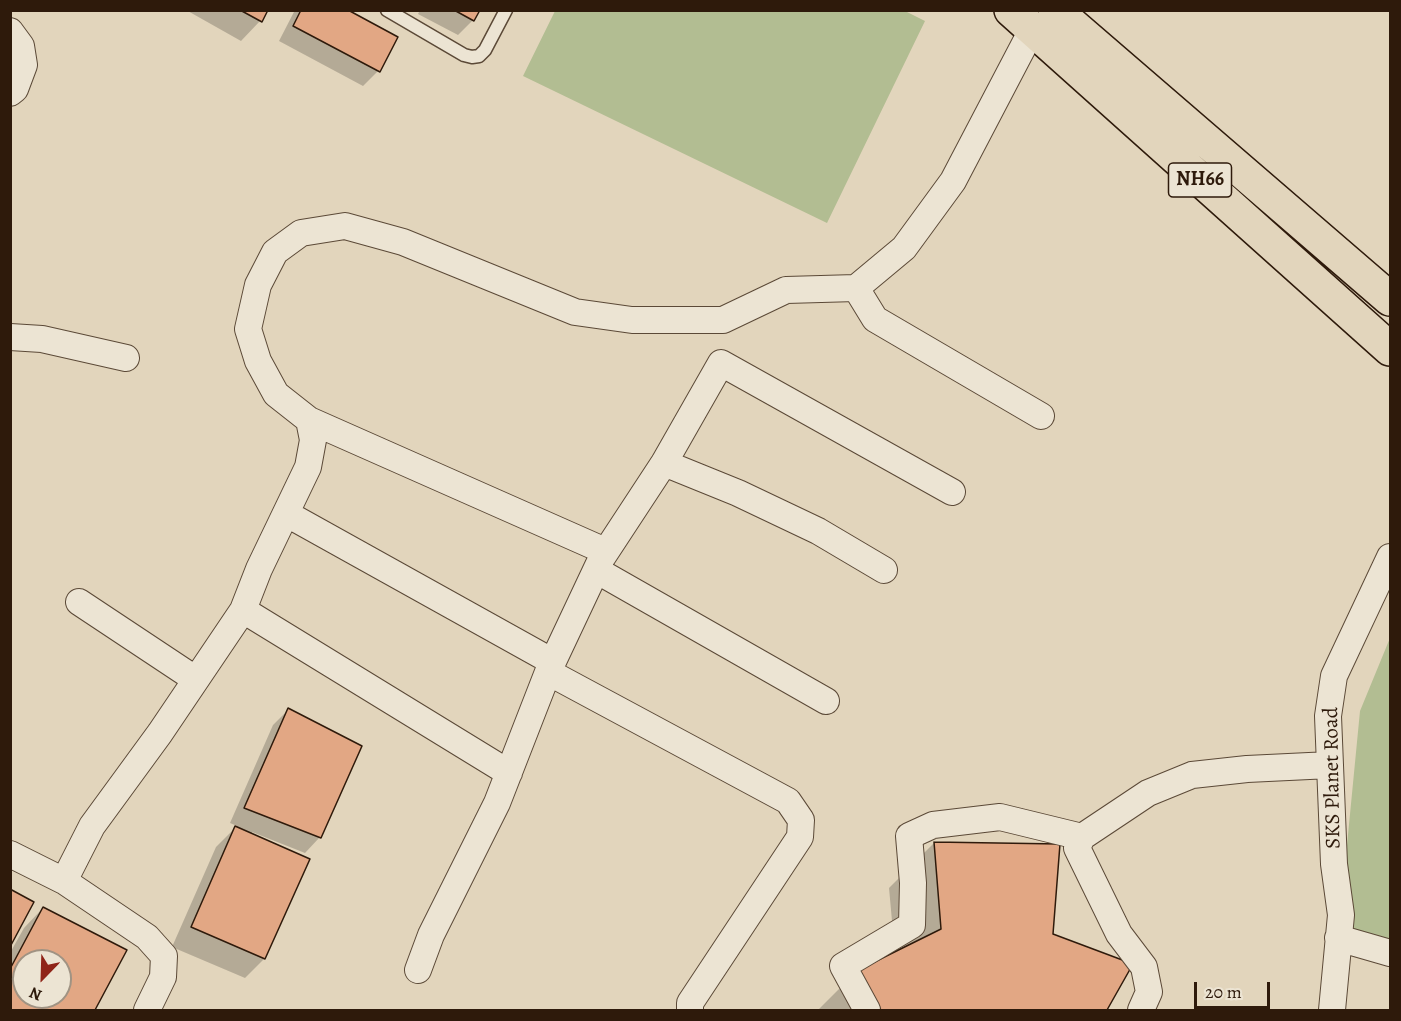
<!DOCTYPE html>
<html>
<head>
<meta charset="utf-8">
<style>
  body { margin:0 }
  #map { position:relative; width:1401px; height:1021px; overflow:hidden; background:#e2d5bc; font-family:Alegreya,serif }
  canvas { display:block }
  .frame { position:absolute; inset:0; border:12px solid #2e1a0b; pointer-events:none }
  .north { position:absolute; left:12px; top:949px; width:60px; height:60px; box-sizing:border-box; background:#ece4d3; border:2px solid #a09383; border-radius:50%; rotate:203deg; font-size:16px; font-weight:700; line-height:24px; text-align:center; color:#2e1a0b }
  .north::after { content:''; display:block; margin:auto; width:21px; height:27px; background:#8f2418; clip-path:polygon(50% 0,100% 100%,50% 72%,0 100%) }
  .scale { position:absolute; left:1194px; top:982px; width:76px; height:27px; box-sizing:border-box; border:3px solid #2e1a0b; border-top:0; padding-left:8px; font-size:18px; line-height:21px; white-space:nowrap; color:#2e1a0b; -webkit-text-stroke:4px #ece4d3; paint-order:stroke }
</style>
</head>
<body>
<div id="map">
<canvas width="1401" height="1021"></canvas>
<div class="frame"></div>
<div class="north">N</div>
<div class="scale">20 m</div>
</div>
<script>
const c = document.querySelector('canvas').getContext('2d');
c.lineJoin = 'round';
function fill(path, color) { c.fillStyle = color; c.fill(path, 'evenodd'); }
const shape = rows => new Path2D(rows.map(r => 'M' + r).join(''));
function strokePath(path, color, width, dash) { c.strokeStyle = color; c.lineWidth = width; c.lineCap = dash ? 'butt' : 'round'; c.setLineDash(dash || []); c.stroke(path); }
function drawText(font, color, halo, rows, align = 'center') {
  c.font = font + ' Alegreya,serif'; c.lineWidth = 5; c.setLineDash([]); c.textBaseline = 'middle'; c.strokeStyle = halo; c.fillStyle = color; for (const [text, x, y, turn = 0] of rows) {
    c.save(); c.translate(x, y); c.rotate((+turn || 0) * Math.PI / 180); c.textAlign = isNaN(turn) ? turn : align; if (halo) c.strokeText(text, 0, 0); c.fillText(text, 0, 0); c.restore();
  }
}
fill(shape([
  [903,10,925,21,827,223,523,76,555,11],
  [1390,638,1390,954,1338,938,1360,711]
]), '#b2bd92');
fill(shape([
  [186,10,266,10,260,21,241,41],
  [295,10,345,10,396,38,378,71,363,86,279,41],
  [420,10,478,10,473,20,458,35,418,14],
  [288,710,320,837,305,853,252,832,264,959,245,978,172,947,216,847,237,826,230,823,273,725],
  [934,843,1051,935,1131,965,1105,1010,818,1010,854,974,895,954,889,888],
  [43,908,125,951,94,1010,10,1010,10,953,24,928],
  [24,961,60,961,60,997,24,997]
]), '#0003');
const building = shape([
  [240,10,268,10,262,22,240,10],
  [301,10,348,10,398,37,380,72,293,26,301,10],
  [454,10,480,10,474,21,454,10],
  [288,708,362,746,321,838,244,808,288,708],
  [235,826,310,859,265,959,191,927,235,826],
  [934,842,1060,844,1053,934,1133,964,1107,1010,881,1010,854,972,941,929,934,842],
  [10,889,34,902,10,947,10,889],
  [43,907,127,950,95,1010,10,1010,10,969,43,907],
  [24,961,60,961,60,997,24,997,24,961]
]);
fill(building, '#e2a784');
strokePath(building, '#2e1a0b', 1.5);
const service = shape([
  [387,10,464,55,472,57,479,56,485,50,506,10]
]);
const minor = shape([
  [10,31,21,46,24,65,15,89,10,93],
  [856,288,875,319,1041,416],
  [10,337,42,339,126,358],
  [309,420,605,551,548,672,497,803,431,935,418,970],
  [664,463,738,493,818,531,884,570],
  [287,514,553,662],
  [603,556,664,463,721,363,952,492],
  [596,570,826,701],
  [79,602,195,679],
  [243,610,509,773],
  [548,672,788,801,801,820,800,837,690,1003,690,1010],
  [10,854,64,881],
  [1338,938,1390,953],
  [147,1010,163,977,164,956,147,937,64,881,92,826,160,733,243,610,259,569,308,467,313,440,309,420,276,394,258,361,248,329,258,285,275,252,301,233,345,226,403,242,575,312,632,320,723,320,786,290,856,288,904,248,953,181,1032,30],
  [867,1010,843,966,912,925,913,883,909,836,933,825,1000,817,1082,837],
  [1141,1010,1149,992,1144,967,1119,934,1077,848,1082,837,1148,793,1192,775,1247,769,1330,765],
  [1332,1010,1341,915,1334,864,1328,716,1334,676,1390,557]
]);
const trunk = shape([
  [1011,10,1390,349],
  [1055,10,1390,299]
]);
strokePath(service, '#5b4937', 15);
strokePath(minor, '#5b4937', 28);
strokePath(trunk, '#2e1a0b', 36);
strokePath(service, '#ece4d3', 12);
strokePath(minor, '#ece4d3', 26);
strokePath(trunk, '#e2d5bc', 33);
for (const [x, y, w] of [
  [1200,180,63]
]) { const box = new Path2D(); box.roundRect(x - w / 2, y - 17, w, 34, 4.5); c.fillStyle = '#ece4d3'; c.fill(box); strokePath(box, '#2e1a0b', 1.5); }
drawText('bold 20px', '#2e1a0b', null, [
  ["NH66",1200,180]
]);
drawText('21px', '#2e1a0b', '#ece4d3', [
  ["SKS Planet Road",1333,778,-91]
]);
</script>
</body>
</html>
